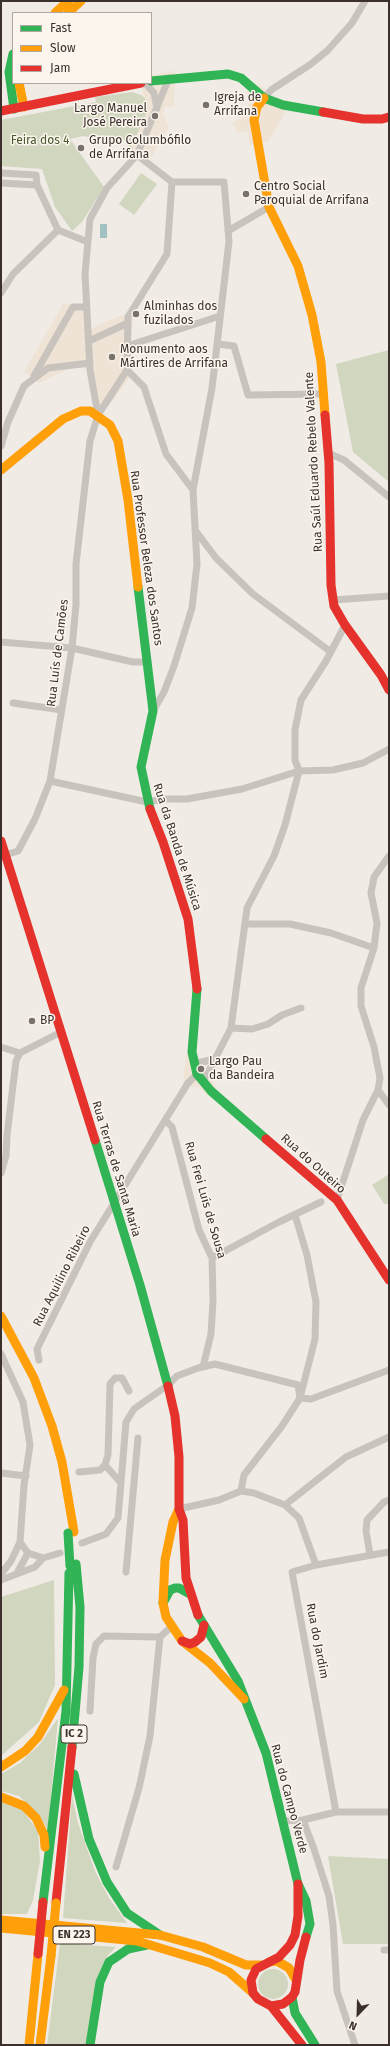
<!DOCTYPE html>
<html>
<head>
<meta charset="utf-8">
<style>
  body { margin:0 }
  #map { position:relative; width:390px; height:2046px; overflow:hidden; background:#f0ebe5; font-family:"Fira Sans",sans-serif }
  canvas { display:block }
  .frame { position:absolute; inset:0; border:2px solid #3b302b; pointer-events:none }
  .legend { position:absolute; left:12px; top:12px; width:140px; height:72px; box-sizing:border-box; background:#fbf5ee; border:1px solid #aea6a0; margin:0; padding:5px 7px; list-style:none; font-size:12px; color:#3b302b }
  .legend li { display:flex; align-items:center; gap:8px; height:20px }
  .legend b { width:20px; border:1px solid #aea6a0 }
  .north { position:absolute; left:338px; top:1994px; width:40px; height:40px; -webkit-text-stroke:3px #fbf5ee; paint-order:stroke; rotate:203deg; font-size:11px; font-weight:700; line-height:16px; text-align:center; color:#3b302b }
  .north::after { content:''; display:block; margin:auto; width:14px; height:18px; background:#3b302b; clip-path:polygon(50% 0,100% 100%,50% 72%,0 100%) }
</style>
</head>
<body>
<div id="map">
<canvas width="390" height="2046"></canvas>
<div class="frame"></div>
<ul class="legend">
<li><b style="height:5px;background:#30b455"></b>Fast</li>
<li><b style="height:5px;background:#ff9f0a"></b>Slow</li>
<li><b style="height:5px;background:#e5322d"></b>Jam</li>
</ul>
<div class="north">N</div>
</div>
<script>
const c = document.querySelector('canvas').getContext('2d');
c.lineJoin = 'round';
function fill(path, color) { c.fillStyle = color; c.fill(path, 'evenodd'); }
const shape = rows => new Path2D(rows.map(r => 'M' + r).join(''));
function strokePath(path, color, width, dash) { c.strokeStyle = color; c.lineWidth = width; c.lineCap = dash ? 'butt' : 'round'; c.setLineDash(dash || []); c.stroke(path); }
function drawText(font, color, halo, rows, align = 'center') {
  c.font = font + ' "Fira Sans",sans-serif'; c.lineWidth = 3; c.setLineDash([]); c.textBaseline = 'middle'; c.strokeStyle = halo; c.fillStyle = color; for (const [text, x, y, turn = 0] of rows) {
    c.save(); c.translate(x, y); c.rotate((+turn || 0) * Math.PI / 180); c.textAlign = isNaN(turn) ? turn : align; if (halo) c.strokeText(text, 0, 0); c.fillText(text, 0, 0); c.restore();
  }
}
fill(shape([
  [132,92,141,95,149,101,151,108,132,151,123,139,119,143,83,136,70,139,104,187,82,222,72,231,55,207,42,169,1,166,1,120,96,102,95,97],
  [141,173,157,184,134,215,119,204],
  [389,350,389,482,353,452,336,364],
  [389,1174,389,1204,384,1204,372,1185],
  [54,1580,55,1685,39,1722,1,1756,1,1597],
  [58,1718,48,1830,38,1814,19,1796,1,1791,1,1774,20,1763,40,1744],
  [72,1795,78,1823,95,1871,109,1898,127,1923,63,1918],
  [1,1800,21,1808,38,1831,40,1861,33,1900,27,1914,1,1914],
  [328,1856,389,1859,389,1944,343,1944],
  [60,1943,116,1947,108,1955,86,2045,47,2045],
  '258 1984a15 15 0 1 1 30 0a15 15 0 1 1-30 0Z'
]), '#d1d6bf');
fill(shape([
  [175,71,174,106,165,107,163,113,169,127,149,161,131,147,148,110,140,83,151,83,151,75],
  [258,84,278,98,291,102,269,141,250,145,247,131,238,132,232,123,242,118,246,112,249,104,247,91],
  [63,304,88,305,90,329,127,313,133,318,130,367,133,373,109,406,94,405,87,368,66,368,65,371,39,383,24,372],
  [195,1053,198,1057,205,1059,210,1055,221,1061,213,1077,214,1084,216,1088,208,1096,198,1087,189,1087,183,1083,186,1054]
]), '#eee3d5');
fill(shape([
  [100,224,107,224,107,238,100,238]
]), '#a1c2c1');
strokePath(shape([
  [145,83,154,93,157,108],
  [264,98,271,90,311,64,328,50,352,23,365,1],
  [137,155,172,182],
  [1,173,36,175,37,185,58,230,88,242],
  [1,183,37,185],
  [228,231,269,207],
  [1,293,13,274,58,230],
  [89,341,128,323],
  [218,344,234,346,248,395,324,394],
  [127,346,220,316],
  [127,370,144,387,166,454,193,490],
  [34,376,73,307,84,307],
  [98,415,90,370,85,274,90,219,107,188,137,155,169,78],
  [1,446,8,422,24,386,48,368,90,363],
  [328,453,344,460,389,497],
  [195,530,216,558,253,594,331,652],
  [333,600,389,596],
  [1,642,72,648,133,662,148,662],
  [13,703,62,710],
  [153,711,164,692,174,666,192,608,197,564,193,490,212,388,229,241,224,182,172,182],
  [299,771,295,760,295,730,301,700,326,661,345,625],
  [50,781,147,802,164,799,187,799,242,789,299,771,333,770,363,763,389,749],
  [5,855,18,851,35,819,50,781,72,648,76,605,76,564,90,441,98,415,127,370,128,317,167,254,172,182],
  [246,924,290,924,331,933,374,948],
  [231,1028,252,1029,268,1024,282,1015,301,1008],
  [1,1047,20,1053],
  [194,1064,214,1059],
  [203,1082,231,1028,247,908,274,856,285,825,299,771],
  [378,1090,389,1105],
  [166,1121,172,1127,199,1230,212,1258,213,1300,211,1334,203,1367],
  [1,1173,6,1156,7,1135,16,1061,20,1053,61,1032],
  [337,1200,363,1120,378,1090,380,1078,374,1047,361,1006,361,988,374,948,377,923,371,893,374,877,389,856],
  [295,1215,307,1255,316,1302,315,1339,301,1394],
  [212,1258,279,1222,321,1202],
  [1,1354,23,1402,30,1445,24,1485,20,1542,11,1561,1,1574],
  [39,1360,37,1349,90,1242,188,1083,197,1074],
  [105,1465,121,1483],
  [79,1472,100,1470,105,1465,108,1455,110,1384,115,1378,122,1378,129,1391],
  [1,1473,26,1476],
  [241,1491,254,1493,285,1505,299,1518,316,1565],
  [285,1505,346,1457,389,1437],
  [179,1509,219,1500,241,1491,244,1475,282,1426,300,1398,311,1399,389,1370],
  [20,1542,28,1553,43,1558],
  [82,1543,106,1534,118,1518,126,1422,134,1409,168,1385,177,1376,198,1368,215,1364,298,1385,300,1398],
  [370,1555,366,1531,367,1520,384,1502,389,1500],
  [126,1572,138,1438],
  [17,1573,28,1553],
  [1,1580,35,1567,43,1558,60,1553],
  [90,1711,93,1658,96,1644,104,1636,160,1637],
  [336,1812,292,1572,316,1565,389,1552],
  [303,1820,314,1849,329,1896,333,1925,337,1991,355,2045],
  [283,1821,303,1820,336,1812,389,1812],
  [116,1867,139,1788,150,1736,160,1637,171,1627],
  [384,1950,389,1950]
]), '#c9c3be', 7);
strokePath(shape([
  [13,54,9,72,14,109],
  [151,81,228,74,241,78,264,98,283,105,323,112],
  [138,587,153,711,141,767,150,809],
  [197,989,192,1052,197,1074,211,1091,266,1139],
  [95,1140,140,1285,168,1386],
  [163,1603,170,1590,175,1588,179,1588,190,1594],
  [198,1615,238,1681,266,1753,298,1884,306,1901,310,1924,306,1937],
  [72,1747,79,1667,80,1607,76,1564],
  [74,1774,89,1839,107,1882,127,1913,160,1935],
  [43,1902,66,1711,69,1573],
  [292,1997,295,2013,315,2045],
  [90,2045,100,1982,109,1962,128,1949,147,1945]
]), '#30b455', 9);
strokePath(shape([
  [55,13,68,1],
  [68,13,81,1],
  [19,83,24,107],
  [264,98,257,107,254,120,269,207,298,266,312,315,321,362,325,415],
  [1,470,63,419,81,411,90,411,110,425,118,441,128,500,138,587],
  [1,1316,34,1378,52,1426,62,1462,74,1532],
  [179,1509,173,1522,165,1560,163,1603,166,1617,182,1641,210,1663,244,1699],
  [1,1767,25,1751,38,1737,64,1690],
  [1,1797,24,1806,36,1818,44,1835,45,1847],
  [1,1920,160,1935,203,1947,246,1965,261,1965],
  [1,1928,137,1941,210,1963,229,1972,253,1993],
  [269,1962,277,1961,289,1968,296,1980],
  [29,2045,38,1954],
  [40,2045,51,1956]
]), '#ff9f0a', 9);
strokePath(shape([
  [1,111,141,83],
  [323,112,363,119,382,119,389,117],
  [325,415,329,463,331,585,334,606,345,625,381,675,389,690],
  [150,809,163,842,188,919,197,989],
  [1,841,95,1140],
  [266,1139,337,1200,389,1280],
  [168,1386,175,1416,179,1457,179,1509,183,1520,186,1578,198,1615],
  [182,1641,190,1644,195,1642,201,1637,204,1625],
  [298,1884,298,1916,295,1935,290,1945,279,1957,256,1969,251,1980,253,1993,258,1999,271,2006,283,2004,292,1997,295,1992,300,1960,306,1937],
  [56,1903,72,1747],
  [271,2006,302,2045]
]), '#e5322d', 9);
strokePath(shape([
  [68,1533,70,1566]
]), '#30b455', 9);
strokePath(shape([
  [51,1956,56,1903]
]), '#ff9f0a', 9);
strokePath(shape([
  [38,1954,43,1902]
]), '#e5322d', 9);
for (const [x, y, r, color] of [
  [206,105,4,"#7a716c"],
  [155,116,4,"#7a716c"],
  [81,148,4,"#7a716c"],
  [246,194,4,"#7a716c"],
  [136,314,4,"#7a716c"],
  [112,357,4,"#7a716c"],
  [32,1021,4,"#7a716c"],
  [201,1069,4,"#7a716c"]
]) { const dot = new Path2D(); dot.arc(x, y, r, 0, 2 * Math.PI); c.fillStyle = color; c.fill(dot); strokePath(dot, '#fbf5ee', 1.5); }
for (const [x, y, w] of [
  [74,1734,26],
  [74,1935,42]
]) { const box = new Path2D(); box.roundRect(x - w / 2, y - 9, w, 18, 3); c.fillStyle = '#fbf5ee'; c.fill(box); strokePath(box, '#3b302b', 1); }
drawText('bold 11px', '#3b302b', null, [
  ["IC 2",74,1734],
  ["EN 223",74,1935]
]);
drawText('12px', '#3b302b', '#fbf5ee', [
  ["Igreja de",214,98],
  ["Arrifana",214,112],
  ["Largo Manuel",147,109,"right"],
  ["José Pereira",147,123,"right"],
  ["Grupo Columbófilo",89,141],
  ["de Arrifana",89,155],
  ["Centro Social",254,187],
  ["Paroquial de Arrifana",254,201],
  ["Alminhas dos",144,307],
  ["fuzilados",144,321],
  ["Monumento aos",120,350],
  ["Mártires de Arrifana",120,364],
  ["BP",40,1021],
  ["Largo Pau",209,1062],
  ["da Bandeira",209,1076]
], 'left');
drawText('12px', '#4a5a2e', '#fbf5ee', [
  ["Feira dos 4",40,141]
]);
drawText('12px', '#3b302b', '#fbf5ee', [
  ["Rua Saúl Eduardo Rebelo Valente",314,462,-93],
  ["Rua Professor Beleza dos Santos",146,558,82],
  ["Rua Luís de Camões",58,653,-83],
  ["Rua da Banda de Música",177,847,72],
  ["Rua do Outeiro",313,1164,42],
  ["Rua Terras de Santa Maria",116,1169,73],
  ["Rua Frei Luís de Sousa",205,1200,74],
  ["Rua Aquilino Ribeiro",62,1276,-63],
  ["Rua do Jardim",317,1641,79],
  ["Rua do Campo Verde",289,1799,75]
]);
</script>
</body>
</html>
